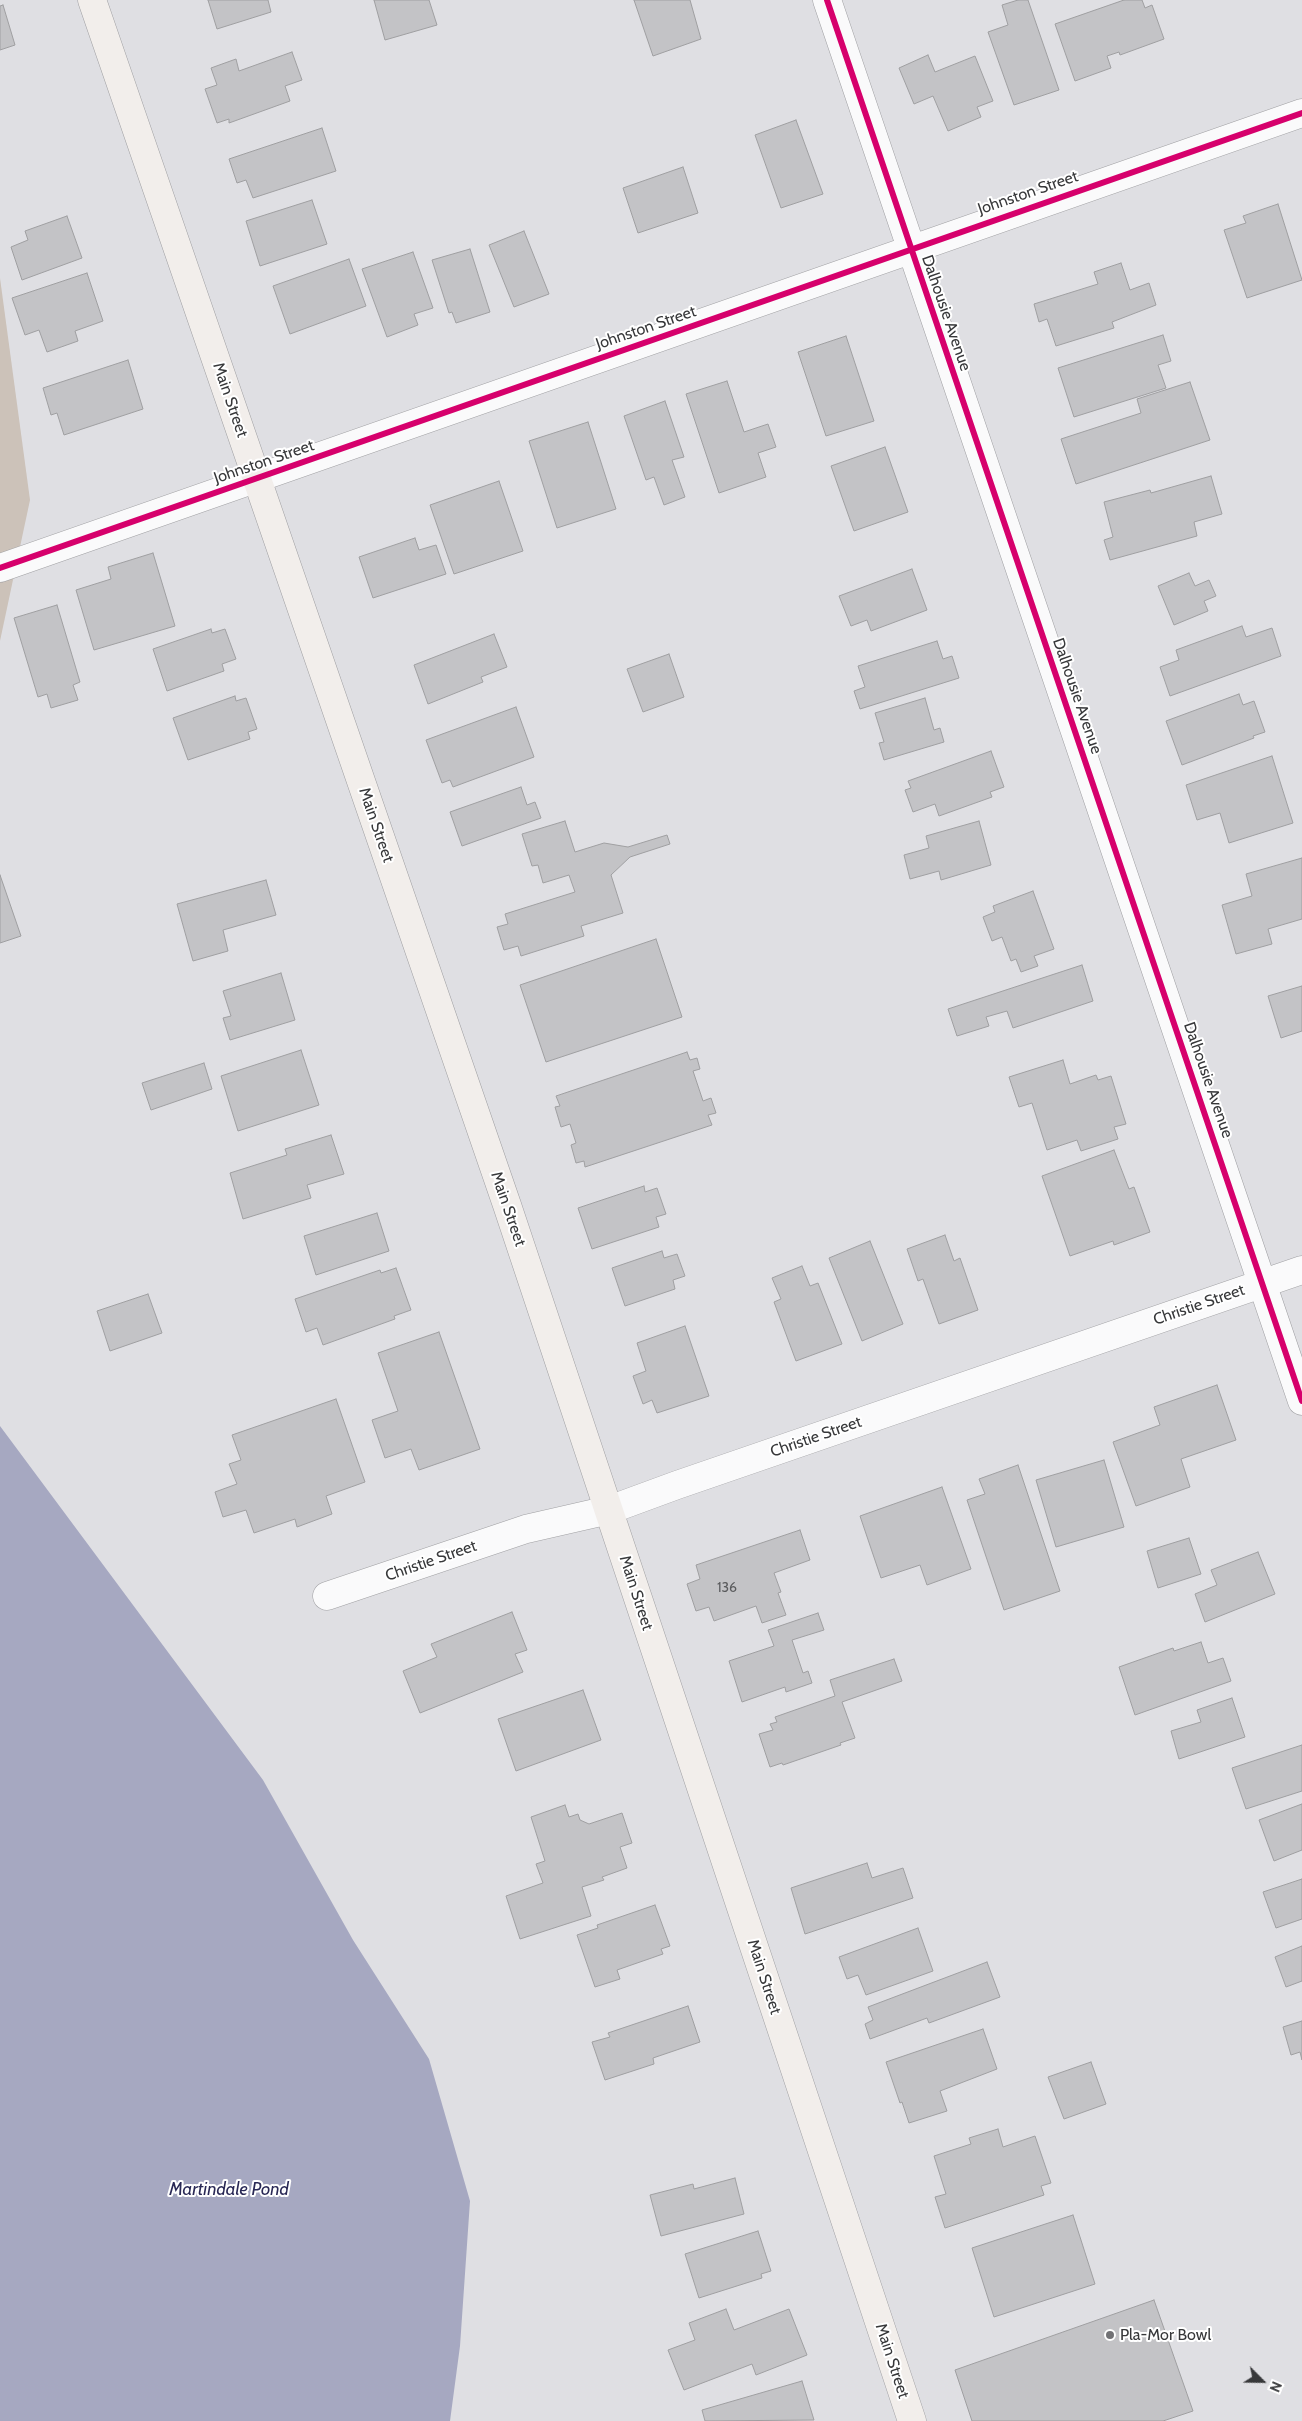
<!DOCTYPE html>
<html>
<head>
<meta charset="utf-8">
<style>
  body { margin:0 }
  #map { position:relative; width:1302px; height:2421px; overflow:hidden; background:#dfdfe3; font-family:Cabin,sans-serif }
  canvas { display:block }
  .north { position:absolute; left:1237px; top:2356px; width:50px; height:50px; -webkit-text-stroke:4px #fff; paint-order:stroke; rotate:113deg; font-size:14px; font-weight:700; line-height:20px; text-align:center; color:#37383a }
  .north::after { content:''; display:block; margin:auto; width:18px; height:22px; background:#37383a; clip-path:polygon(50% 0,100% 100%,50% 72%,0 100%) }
</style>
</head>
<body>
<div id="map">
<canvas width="1302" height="2421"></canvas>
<div class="north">N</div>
</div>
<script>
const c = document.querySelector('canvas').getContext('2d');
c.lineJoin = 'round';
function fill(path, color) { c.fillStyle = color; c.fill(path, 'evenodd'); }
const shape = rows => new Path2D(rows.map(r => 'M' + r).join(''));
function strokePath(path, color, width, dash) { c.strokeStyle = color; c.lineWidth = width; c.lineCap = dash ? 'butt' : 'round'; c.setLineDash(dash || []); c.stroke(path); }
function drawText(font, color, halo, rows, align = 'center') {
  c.font = font + ' Cabin,sans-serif'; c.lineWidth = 4; c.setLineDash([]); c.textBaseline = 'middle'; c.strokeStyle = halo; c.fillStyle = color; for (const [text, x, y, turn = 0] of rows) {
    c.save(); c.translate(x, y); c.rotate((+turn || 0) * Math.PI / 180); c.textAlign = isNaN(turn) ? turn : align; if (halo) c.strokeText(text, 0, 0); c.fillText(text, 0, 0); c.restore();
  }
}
fill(shape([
  [0,278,30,500,0,641]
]), '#ccc2b9');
fill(shape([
  [0,1426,263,1780,353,1940,429,2059,470,2201,460,2346,450,2421,0,2421]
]), '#a6a8c1');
const building = shape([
  [208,0,268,0,271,12,217,29,208,0],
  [374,0,429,0,437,25,385,40,374,0],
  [634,0,690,0,701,39,653,56,634,0],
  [1018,0,1028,0,1059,90,1014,105,988,32,1008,25,1002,5,1018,0],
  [1124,0,1142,0,1145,8,1152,5,1164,39,1120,55,1119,52,1107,56,1111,68,1075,81,1055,24,1124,0],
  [3,5,15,45,0,50,0,6,3,5],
  [292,52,302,80,285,86,290,101,229,123,229,119,217,123,205,89,217,85,211,68,236,59,239,71,292,52],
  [928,55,935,72,975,56,993,101,977,107,981,117,948,131,933,96,914,104,899,68,928,55],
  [796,120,823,194,781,208,755,135,796,120],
  [322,128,336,171,253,198,246,180,237,183,229,159,322,128],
  [683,167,698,213,638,233,623,188,683,167],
  [312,200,327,244,260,266,246,221,312,200],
  [1278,204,1302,280,1247,298,1224,230,1246,223,1243,216,1278,204],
  [67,216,82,258,22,280,11,247,28,240,25,231,67,216],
  [524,231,549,294,514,307,489,245,524,231],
  [470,249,490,312,456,323,452,312,449,313,432,260,470,249],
  [413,252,433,308,414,314,418,325,387,337,362,269,413,252],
  [349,259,366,306,290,334,273,286,349,259],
  [1121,263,1130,290,1149,283,1156,305,1112,322,1114,328,1056,346,1047,319,1039,322,1034,304,1098,284,1094,272,1121,263],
  [87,273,103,321,75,331,78,341,47,352,39,330,25,335,12,298,87,273],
  [1163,335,1171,361,1158,365,1166,388,1074,417,1058,368,1163,335],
  [846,336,874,421,826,436,798,352,846,336],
  [128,360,143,409,64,435,57,413,51,415,43,388,128,360],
  [727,381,744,432,768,424,776,447,758,453,766,477,719,493,686,394,727,381],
  [1190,382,1210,440,1076,484,1061,439,1141,413,1137,399,1190,382],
  [665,401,684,457,672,460,685,497,664,505,654,477,646,480,624,416,665,401],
  [588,422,616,509,557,528,529,441,588,422],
  [885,447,908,512,854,531,831,466,885,447],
  [1211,476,1222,514,1194,522,1197,536,1110,560,1104,540,1113,537,1104,502,1150,490,1151,493,1211,476],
  [499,481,523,551,454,574,430,505,499,481],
  [415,538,419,550,436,545,446,574,373,598,359,557,415,538],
  [153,553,175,626,94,650,76,590,111,579,108,567,153,553],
  [912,569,927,610,871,631,867,620,851,626,839,596,912,569],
  [1189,573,1195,586,1209,580,1216,596,1204,601,1208,611,1174,625,1158,586,1189,573],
  [57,605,80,682,73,685,78,700,51,708,47,694,38,697,14,618,57,605],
  [1242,626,1246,637,1272,628,1281,656,1170,696,1160,667,1179,660,1176,650,1242,626],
  [211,629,212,633,225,629,236,659,222,664,224,671,167,691,153,649,211,629],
  [494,634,507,667,481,677,483,682,428,704,414,665,494,634],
  [937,641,943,659,952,656,959,678,860,709,854,691,865,687,858,666,937,641],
  [669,654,684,697,643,712,627,669,669,654],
  [1239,694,1243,705,1254,701,1265,732,1253,736,1254,738,1182,765,1166,721,1239,694],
  [235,696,236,701,246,698,257,729,248,732,250,739,188,760,173,718,235,696],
  [925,698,934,730,940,728,944,742,884,760,879,743,884,742,875,713,925,698],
  [516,707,534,757,453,787,450,780,442,783,426,740,516,707],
  [991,751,1004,787,990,792,992,797,939,816,935,804,913,812,905,790,911,788,908,781,991,751],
  [1272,756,1293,823,1229,843,1220,813,1197,820,1186,785,1272,756],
  [521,787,527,805,535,802,541,818,462,846,450,812,521,787],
  [565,821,575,852,604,843,628,847,667,835,670,844,630,857,611,875,623,913,581,926,584,936,521,956,518,946,504,950,497,927,508,924,505,914,575,892,569,875,543,883,538,865,532,866,522,834,565,821],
  [979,821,991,865,941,880,939,871,910,879,904,855,929,848,926,836,979,821],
  [1302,858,1302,919,1268,929,1272,944,1236,954,1222,905,1252,896,1246,874,1302,858],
  [0,875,21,936,0,943,0,875],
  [266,880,276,915,223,930,228,951,193,961,177,904,266,880],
  [1033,891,1054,949,1034,956,1038,966,1021,972,1016,959,1011,961,1002,937,992,941,983,917,995,912,993,906,1033,891],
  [656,939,682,1017,546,1062,520,985,656,939],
  [1082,965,1093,1001,1013,1028,1007,1011,986,1017,989,1026,957,1036,948,1009,1082,965],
  [281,973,295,1020,230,1040,223,1018,231,1016,223,991,281,973],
  [1302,986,1302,1031,1281,1038,1268,996,1302,986],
  [301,1050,319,1105,238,1131,221,1076,301,1050],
  [687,1052,690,1060,697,1058,700,1069,693,1071,703,1101,711,1098,716,1113,708,1115,712,1125,585,1167,584,1161,576,1163,571,1145,576,1143,570,1124,561,1127,555,1107,560,1106,556,1096,687,1052],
  [1063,1060,1070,1084,1096,1075,1098,1080,1111,1076,1126,1124,1114,1127,1118,1139,1081,1151,1077,1140,1047,1150,1032,1103,1019,1107,1009,1077,1063,1060],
  [204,1063,212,1089,151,1110,142,1083,204,1063],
  [331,1135,344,1174,307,1185,311,1198,243,1219,230,1173,287,1155,285,1149,331,1135],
  [1114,1150,1129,1189,1134,1187,1150,1232,1114,1245,1113,1241,1070,1256,1042,1176,1114,1150],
  [644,1186,645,1192,657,1188,666,1214,656,1217,659,1227,592,1249,578,1208,644,1186],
  [377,1213,389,1251,316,1275,304,1236,377,1213],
  [945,1235,954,1261,960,1258,978,1310,939,1324,923,1279,918,1281,907,1249,945,1235],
  [870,1241,903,1324,862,1341,829,1258,870,1241],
  [662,1251,664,1258,677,1254,685,1276,673,1280,675,1289,625,1306,612,1268,662,1251],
  [802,1266,810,1286,818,1283,842,1344,796,1361,774,1302,781,1299,772,1278,802,1266],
  [396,1268,411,1310,394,1316,395,1319,323,1345,317,1328,306,1332,295,1299,380,1270,381,1273,396,1268],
  [148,1294,162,1333,110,1351,97,1311,148,1294],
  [685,1326,709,1396,657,1413,652,1400,643,1404,633,1376,646,1371,637,1343,685,1326],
  [439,1332,480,1449,419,1470,411,1449,385,1458,372,1420,398,1411,378,1353,439,1332],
  [1217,1385,1236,1440,1181,1459,1190,1487,1136,1506,1113,1442,1160,1425,1154,1407,1217,1385],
  [336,1399,365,1482,326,1496,332,1514,297,1527,295,1519,254,1533,246,1510,223,1517,215,1492,237,1484,229,1464,241,1460,232,1435,336,1399],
  [1104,1460,1124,1527,1056,1547,1036,1480,1104,1460],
  [1018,1465,1060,1591,1004,1610,967,1500,985,1494,979,1479,1018,1465],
  [942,1487,971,1569,927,1585,920,1565,881,1578,860,1516,942,1487],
  [800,1530,810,1560,774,1573,781,1592,778,1593,786,1615,762,1623,756,1606,714,1621,709,1607,696,1611,687,1584,700,1579,696,1565,800,1530],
  [1189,1538,1201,1574,1158,1588,1147,1551,1189,1538],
  [1258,1552,1275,1594,1205,1622,1195,1594,1217,1585,1211,1570,1258,1552],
  [512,1612,527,1650,515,1654,523,1672,420,1713,403,1671,437,1657,431,1644,512,1612],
  [818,1613,824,1630,792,1640,803,1673,808,1671,812,1683,786,1692,785,1687,742,1702,729,1661,774,1646,768,1630,818,1613],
  [1201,1642,1208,1663,1223,1658,1231,1681,1135,1715,1119,1667,1173,1648,1174,1651,1201,1642],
  [894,1659,902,1681,842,1702,855,1738,840,1743,841,1745,783,1765,782,1763,770,1767,759,1734,773,1730,770,1724,777,1722,775,1717,835,1696,830,1680,894,1659],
  [583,1690,601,1740,516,1771,498,1719,583,1690],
  [1232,1698,1245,1737,1179,1759,1171,1731,1201,1722,1197,1710,1232,1698],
  [1302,1745,1302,1791,1246,1809,1232,1768,1302,1745],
  [1302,1804,1302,1850,1274,1861,1259,1820,1302,1804],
  [565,1805,569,1817,578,1814,580,1820,589,1824,622,1813,632,1843,620,1847,627,1868,602,1877,604,1880,582,1887,591,1916,520,1939,506,1896,543,1883,536,1864,545,1861,531,1817,565,1805],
  [867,1863,872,1878,903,1868,913,1898,805,1934,791,1888,867,1863],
  [1302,1879,1302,1919,1276,1928,1263,1892,1302,1879],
  [655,1905,670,1946,661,1949,663,1954,617,1970,620,1979,595,1987,577,1935,598,1928,597,1925,655,1905],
  [918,1928,933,1971,866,1995,858,1975,847,1979,839,1957,918,1928],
  [1302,1946,1302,1981,1286,1987,1275,1957,1302,1946],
  [987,1962,1000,1997,929,2023,927,2018,870,2039,865,2024,873,2020,868,2007,987,1962],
  [688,2006,700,2042,653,2058,654,2064,605,2080,592,2042,610,2037,608,2033,688,2006],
  [1302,2021,1302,2060,1300,2052,1291,2055,1283,2027,1302,2021],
  [983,2029,997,2069,940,2091,947,2111,909,2123,902,2102,900,2103,886,2062,983,2029],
  [1091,2062,1106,2104,1064,2119,1048,2077,1091,2062],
  [998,2129,1003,2147,1035,2136,1051,2183,1041,2186,1044,2195,945,2228,935,2197,946,2194,934,2156,971,2144,969,2138,998,2129],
  [735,2178,744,2214,661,2236,650,2195,693,2184,694,2189,735,2178],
  [1073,2215,1095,2284,994,2317,972,2248,1073,2215],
  [758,2231,771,2271,761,2274,762,2278,699,2298,685,2254,758,2231],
  [1154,2300,1193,2411,1163,2421,972,2421,955,2370,1154,2300],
  [726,2309,734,2330,789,2309,807,2355,756,2375,752,2364,684,2390,668,2350,695,2340,689,2323,726,2309],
  [802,2381,814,2420,705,2421,702,2410,802,2381]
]);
fill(building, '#c3c3c6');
strokePath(building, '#9f9fa1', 1);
const minor = shape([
  [827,0,1302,1401],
  [0,568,1302,113],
  [327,1596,526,1529,609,1510,677,1485,1302,1270]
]);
const secondary = shape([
  [92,0,507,1205,912,2421]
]);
strokePath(minor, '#a0a0a3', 29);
strokePath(secondary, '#a0a0a3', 29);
strokePath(minor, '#fafafb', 28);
strokePath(secondary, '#f2eeeb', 28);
strokePath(shape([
  [827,0,1302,1401],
  [0,568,1302,113]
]), '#d6006c', 6);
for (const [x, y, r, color] of [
  [1110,2335,5,"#727275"]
]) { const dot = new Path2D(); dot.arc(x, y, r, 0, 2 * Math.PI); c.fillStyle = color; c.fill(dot); strokePath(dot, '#fff', 2); }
drawText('14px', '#5a5b5d', null, [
  ["136",727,1588]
]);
drawText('16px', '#37383a', '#fff', [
  ["Johnston Street",1028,193,-19],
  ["Dalhousie Avenue",946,313,71],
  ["Johnston Street",646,328,-19],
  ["Main Street",230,400,71],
  ["Johnston Street",264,462,-19],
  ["Dalhousie Avenue",1077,696,71],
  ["Main Street",376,825,71],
  ["Dalhousie Avenue",1208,1080,71],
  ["Main Street",508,1209,71],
  ["Christie Street",1199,1305,-19],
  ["Christie Street",816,1437,-19],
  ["Christie Street",431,1561,-19],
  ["Main Street",636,1593,72],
  ["Main Street",764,1977,72],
  ["Main Street",892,2361,72]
]);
drawText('16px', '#37383a', '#fff', [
  ["Pla-Mor Bowl",1120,2335]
], 'left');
drawText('italic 18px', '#292855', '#fff', [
  ["Martindale Pond",229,2190]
]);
</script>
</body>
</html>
